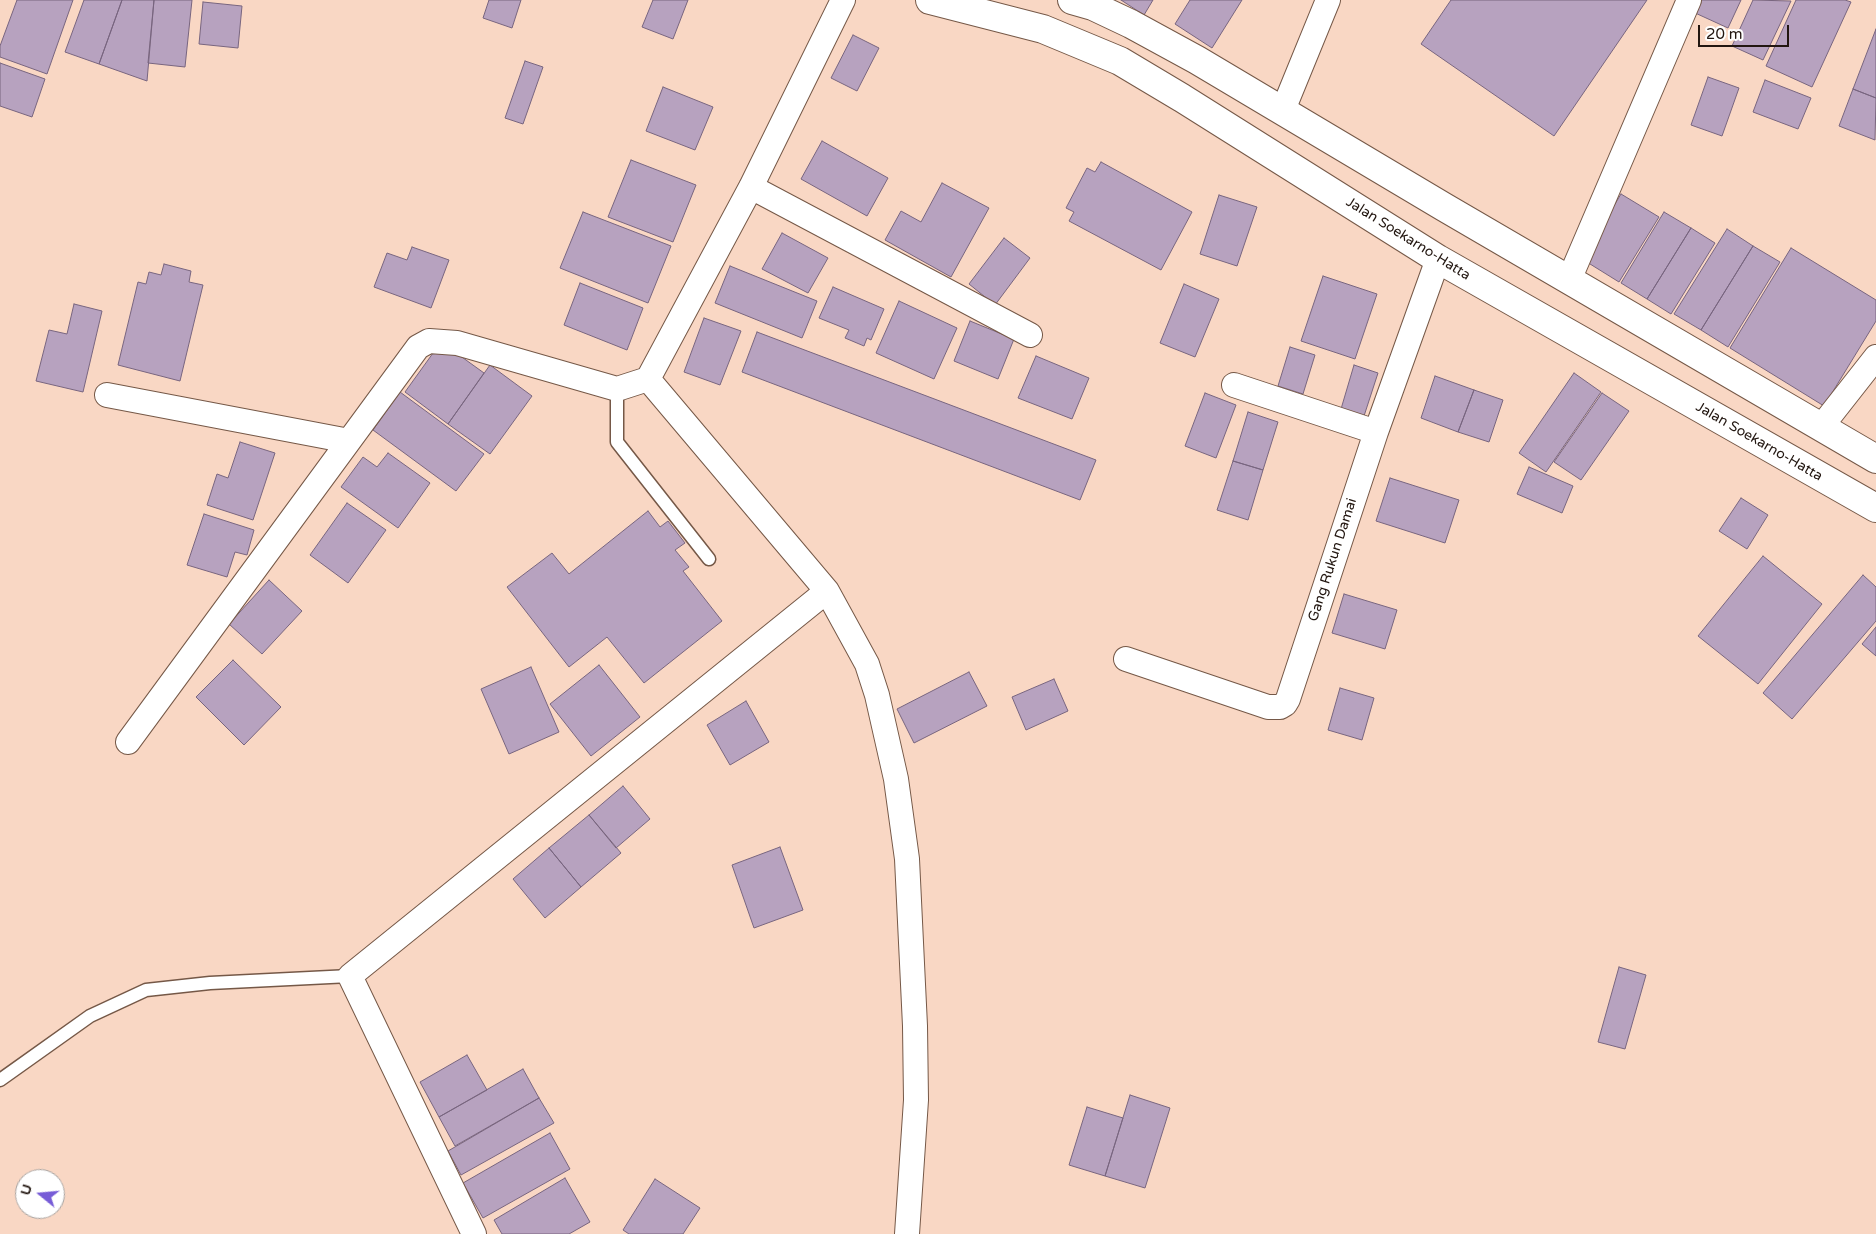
<!DOCTYPE html>
<html>
<head>
<meta charset="utf-8">
<style>
  body { margin:0 }
  #map { position:relative; width:1876px; height:1234px; overflow:hidden; background:#f9d7c4; font-family:"Varela Round",sans-serif }
  canvas { display:block }
  .north { position:absolute; left:15px; top:1169px; width:50px; height:50px; box-sizing:border-box; background:#fff; border:1px solid #a7a29f; border-radius:50%; rotate:287deg; font-size:14px; font-weight:700; line-height:20px; text-align:center; color:#221610 }
  .north::after { content:''; display:block; margin:auto; width:18px; height:22px; background:#775cd7; clip-path:polygon(50% 0,100% 100%,50% 72%,0 100%) }
  .scale { position:absolute; left:1698px; top:25px; width:91px; height:22px; box-sizing:border-box; border:2px solid #221610; border-top:0; padding-left:6px; font-size:15px; line-height:18px; white-space:nowrap; color:#221610; -webkit-text-stroke:4px #fff; paint-order:stroke }
</style>
</head>
<body>
<div id="map">
<canvas width="1876" height="1234"></canvas>
<div class="north">U</div>
<div class="scale">20 m</div>
</div>
<script>
const c = document.querySelector('canvas').getContext('2d');
c.lineJoin = 'round';
function fill(path, color) { c.fillStyle = color; c.fill(path, 'evenodd'); }
const shape = rows => new Path2D(rows.map(r => 'M' + r).join(''));
function strokePath(path, color, width, dash) { c.strokeStyle = color; c.lineWidth = width; c.lineCap = dash ? 'butt' : 'round'; c.setLineDash(dash || []); c.stroke(path); }
function drawText(font, color, halo, rows, align = 'center') {
  c.font = font + ' "Varela Round",sans-serif'; c.lineWidth = 4; c.setLineDash([]); c.textBaseline = 'middle'; c.strokeStyle = halo; c.fillStyle = color; for (const [text, x, y, turn = 0] of rows) {
    c.save(); c.translate(x, y); c.rotate((+turn || 0) * Math.PI / 180); c.textAlign = isNaN(turn) ? turn : align; if (halo) c.strokeText(text, 0, 0); c.fillText(text, 0, 0); c.restore();
  }
}
const building = shape([
  [17,0,73,0,47,74,0,57,0,46,17,0],
  [84,0,122,0,99,64,65,52,84,0],
  [122,0,154,0,147,81,99,64,122,0],
  [154,0,192,0,185,67,148,63,154,0],
  [489,0,521,0,512,28,483,18,489,0],
  [653,0,688,0,673,39,642,27,653,0],
  [1121,0,1153,0,1144,15,1121,0],
  [1190,0,1242,0,1212,48,1175,24,1190,0],
  [1451,0,1647,0,1554,136,1421,44,1451,0],
  [1699,0,1741,0,1728,28,1693,12,1699,0],
  [1753,0,1791,1,1763,60,1732,46,1753,0],
  [1796,0,1845,0,1851,2,1812,87,1766,66,1796,0],
  [203,2,242,6,238,48,199,44,203,2],
  [1876,29,1876,98,1853,89,1876,29],
  [853,35,879,48,857,91,831,78,853,35],
  [525,61,543,67,523,124,505,118,525,61],
  [0,63,45,79,32,117,0,106,0,63],
  [1708,77,1739,88,1722,136,1691,125,1708,77],
  [1765,80,1811,98,1798,129,1753,112,1765,80],
  [663,87,713,107,695,150,646,131,663,87],
  [1853,89,1876,98,1875,140,1839,126,1853,89],
  [822,141,888,178,867,216,801,179,822,141],
  [631,160,696,185,673,242,608,217,631,160],
  [1101,162,1192,212,1161,270,1069,221,1074,212,1066,208,1087,168,1095,172,1101,162],
  [942,183,989,208,951,277,885,240,901,211,921,222,942,183],
  [1621,194,1659,217,1619,282,1582,259,1621,194],
  [1219,195,1257,207,1237,266,1200,254,1219,195],
  [583,212,671,246,648,303,560,268,583,212],
  [1664,212,1691,228,1647,299,1621,283,1664,212],
  [1691,228,1715,243,1671,314,1647,299,1691,228],
  [1727,229,1753,246,1701,330,1674,314,1727,229],
  [782,233,828,258,808,293,762,269,782,233],
  [1004,238,1030,258,995,305,969,284,1004,238],
  [1753,246,1780,262,1728,347,1701,330,1753,246],
  [412,247,449,260,431,308,374,287,387,253,407,260,412,247],
  [1791,248,1876,300,1876,321,1824,406,1730,348,1791,248],
  [164,264,191,271,189,282,203,285,180,381,118,365,138,282,146,284,149,272,161,275,164,264],
  [730,266,817,301,802,338,715,303,730,266],
  [1323,276,1377,294,1355,359,1301,341,1323,276],
  [580,283,643,308,627,350,564,325,580,283],
  [1184,284,1219,299,1195,357,1160,343,1184,284],
  [833,287,884,309,871,340,867,338,864,346,845,338,849,330,819,318,833,287],
  [899,301,957,328,934,379,876,353,899,301],
  [74,304,102,311,83,392,36,381,49,330,67,334,74,304],
  [704,318,741,331,720,385,684,372,704,318],
  [970,321,1014,339,998,379,954,361,970,321],
  [757,332,1096,460,1080,500,742,372,757,332],
  [441,342,484,373,448,424,405,392,441,342],
  [1290,347,1315,355,1303,394,1278,386,1290,347],
  [1036,356,1089,378,1072,419,1018,398,1036,356],
  [490,365,532,396,490,454,448,424,490,365],
  [1354,365,1378,373,1364,416,1341,409,1354,365],
  [1574,373,1601,392,1546,472,1519,453,1574,373],
  [1435,376,1474,390,1458,432,1421,418,1435,376],
  [1474,390,1503,400,1489,442,1458,432,1474,390],
  [400,392,484,454,456,491,373,430,400,392],
  [1205,393,1236,405,1216,458,1185,446,1205,393],
  [1602,393,1629,411,1581,480,1554,462,1602,393],
  [1248,412,1278,422,1263,470,1233,461,1248,412],
  [240,442,275,453,253,520,207,505,217,474,228,478,240,442],
  [388,453,430,483,398,528,341,487,363,457,377,467,388,453],
  [1233,461,1263,470,1248,520,1217,510,1233,461],
  [1529,467,1573,486,1562,513,1517,494,1529,467],
  [1390,478,1459,500,1445,543,1376,521,1390,478],
  [1741,498,1768,515,1747,549,1719,531,1741,498],
  [347,503,386,530,348,583,310,555,347,503],
  [648,511,660,527,668,521,685,543,675,550,689,567,683,571,722,621,644,683,607,637,569,667,507,587,552,553,569,574,648,511],
  [204,514,254,530,247,555,235,552,227,577,187,565,204,514],
  [1763,556,1822,604,1758,684,1698,636,1763,556],
  [1863,575,1876,587,1876,621,1792,719,1763,693,1863,575],
  [269,580,302,611,262,654,229,624,269,580],
  [1344,594,1397,610,1385,649,1332,633,1344,594],
  [1876,627,1876,656,1862,644,1876,627],
  [233,660,281,707,244,745,196,697,233,660],
  [599,665,640,717,591,756,550,704,599,665],
  [531,667,559,732,509,754,481,689,531,667],
  [969,672,987,706,914,743,897,709,969,672],
  [1054,679,1068,711,1026,730,1012,697,1054,679],
  [1340,688,1374,698,1362,740,1328,730,1340,688],
  [746,701,769,742,730,765,707,725,746,701],
  [623,786,650,819,616,848,589,815,623,786],
  [589,815,621,853,581,887,549,848,589,815],
  [780,847,803,910,754,928,732,865,780,847],
  [549,848,581,887,545,918,513,879,549,848],
  [1619,967,1646,975,1625,1049,1598,1042,1619,967],
  [467,1055,487,1090,439,1117,420,1082,467,1055],
  [523,1069,539,1098,455,1146,439,1117,523,1069],
  [1130,1095,1170,1108,1145,1188,1105,1176,1130,1095],
  [539,1098,554,1123,461,1175,448,1151,539,1098],
  [1087,1107,1123,1118,1105,1176,1069,1165,1087,1107],
  [550,1133,570,1169,483,1218,463,1183,550,1133],
  [565,1178,590,1222,569,1234,502,1234,494,1220,565,1178],
  [655,1179,700,1208,683,1234,629,1234,623,1230,655,1179]
]);
fill(building, '#b7a2bf');
strokePath(building, '#78657f', 1);
const service = shape([
  [617,389,617,442,709,559],
  [0,1080,90,1016,146,990,210,983,350,976]
]);
const minor = shape([
  [843,0,751,187,648,379,827,591,867,664,877,695,896,779,907,859,915,1026,916,1100,907,1234],
  [1283,110,1328,0],
  [751,187,1030,335],
  [1569,280,1689,0],
  [1234,385,1376,432],
  [107,395,349,441,418,347,429,341,457,343,617,389,648,379],
  [1821,427,1876,357],
  [1126,659,1268,707,1280,707,1285,704,1288,699,1376,432,1438,259],
  [128,742,349,441],
  [474,1234,350,976,827,591]
]);
const secondary = shape([
  [930,0,1043,29,1120,61,1182,98,1438,259,1876,508],
  [1072,0,1093,6,1131,24,1197,60,1444,207,1876,459]
]);
strokePath(service, '#755847', 15);
strokePath(minor, '#755847', 26);
strokePath(secondary, '#755847', 30);
strokePath(service, '#fff', 12);
strokePath(minor, '#fff', 24);
strokePath(secondary, '#fff', 28);
drawText('14px', '#221610', '#fff', [
  ["Jalan Soekarno-Hatta",1408,239,32],
  ["Jalan Soekarno-Hatta",1759,442,30],
  ["Gang Rukun Damai",1333,560,-72]
]);
</script>
</body>
</html>
